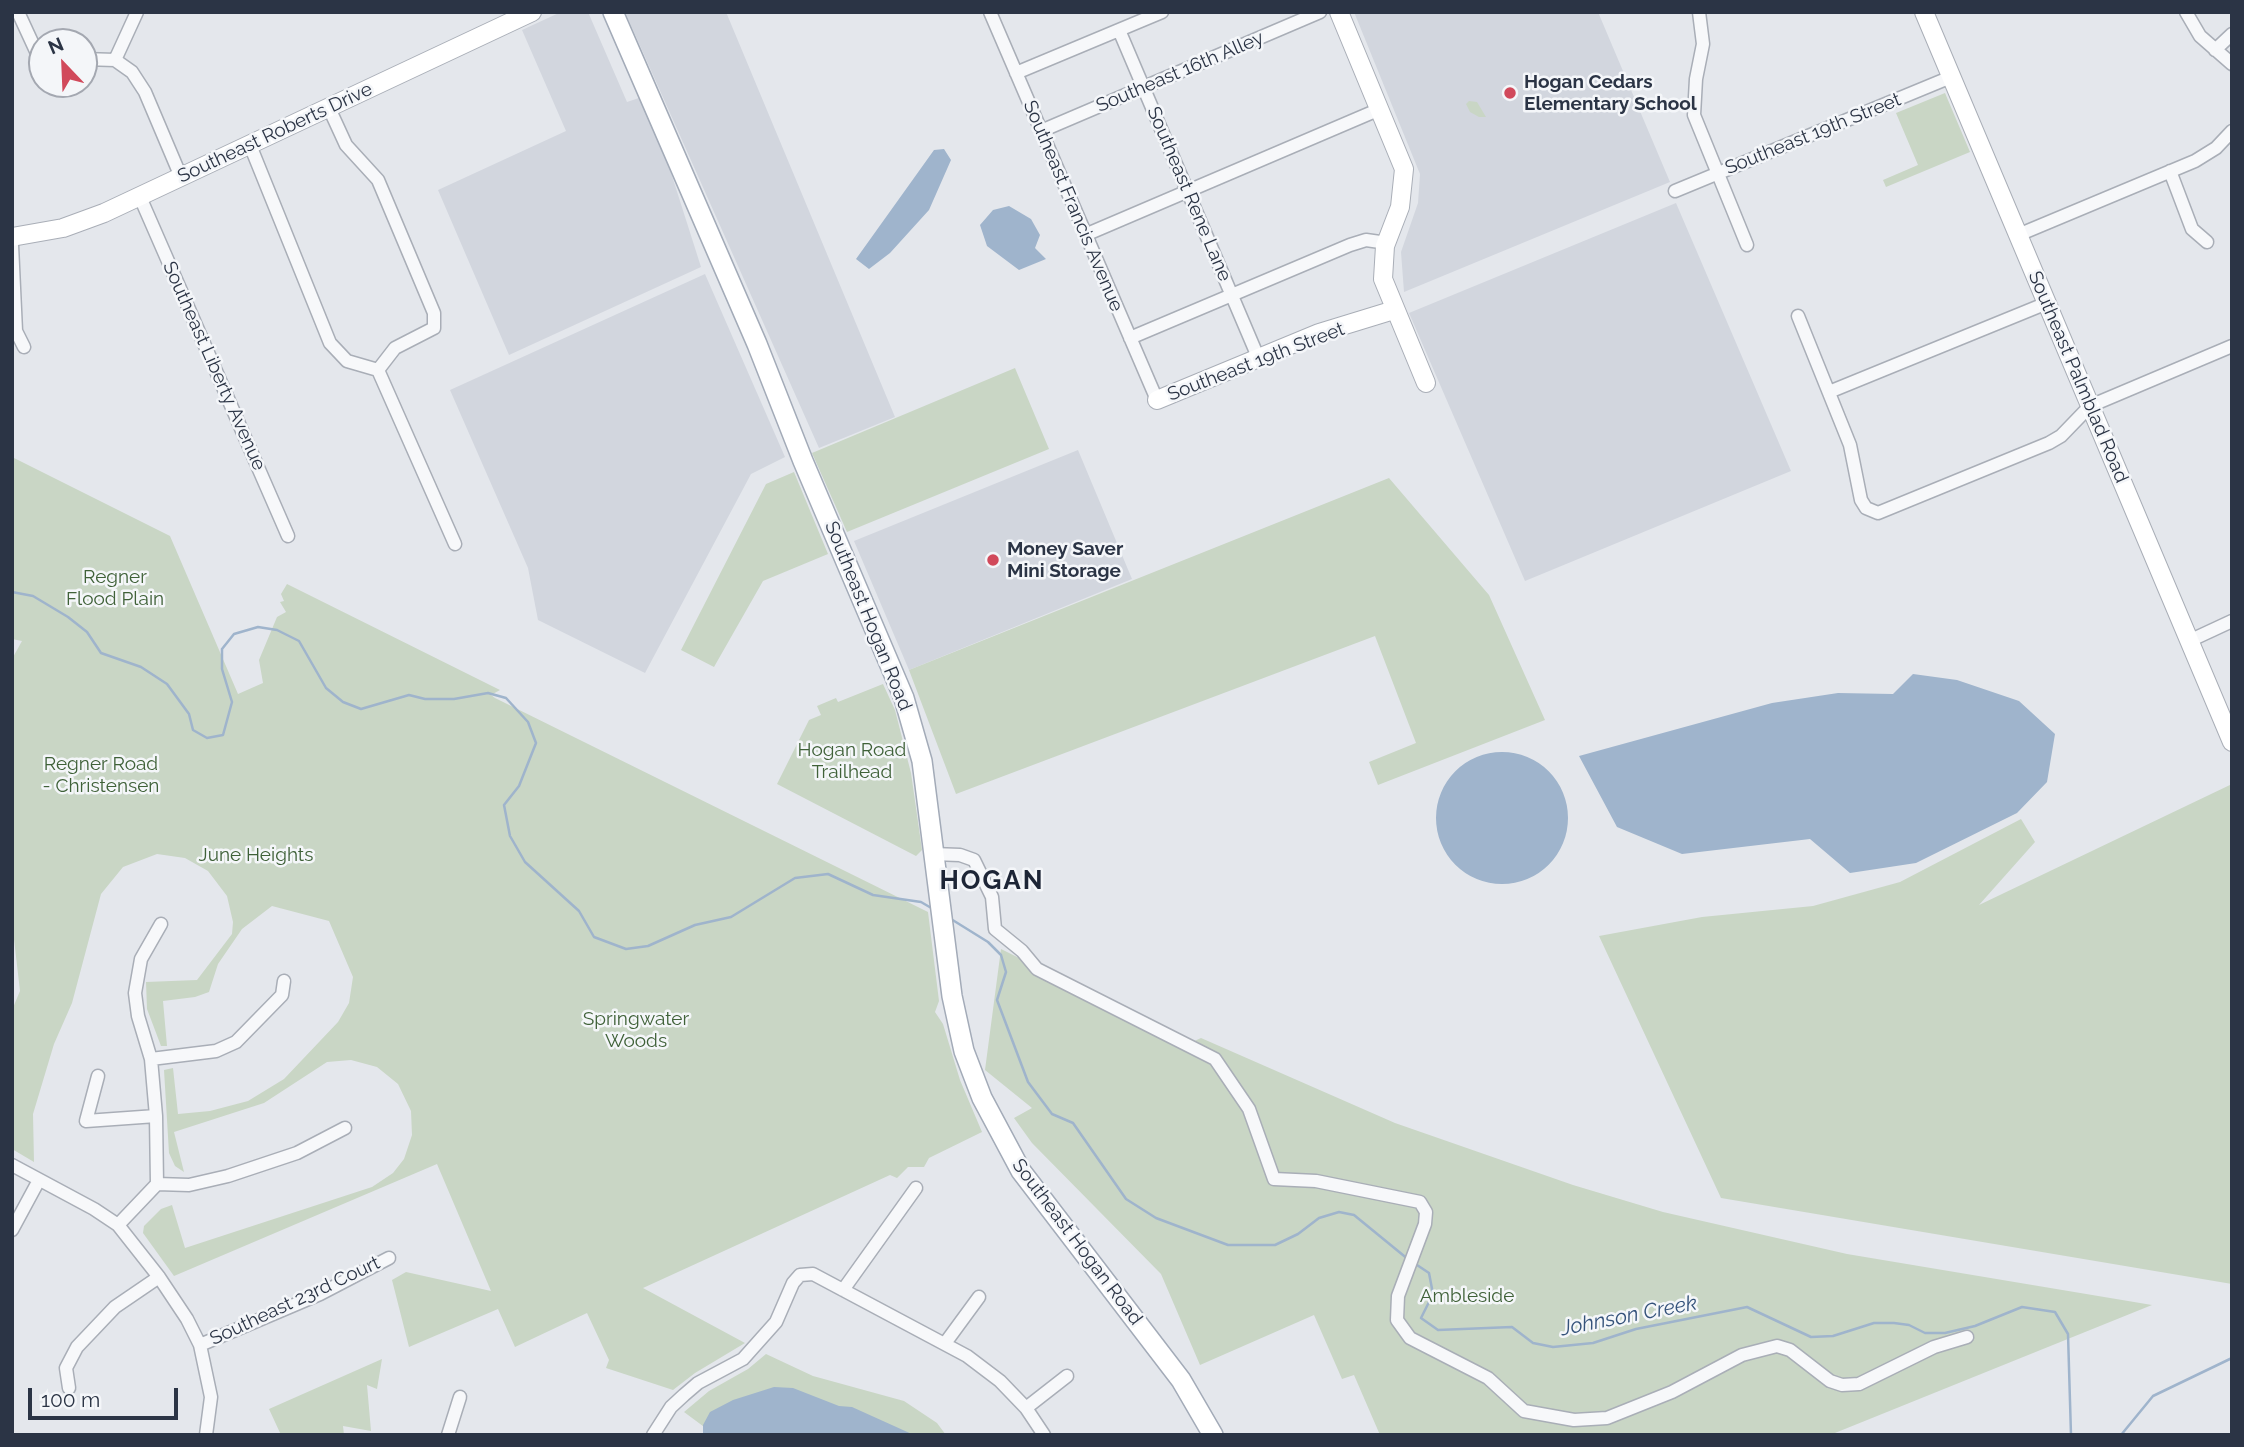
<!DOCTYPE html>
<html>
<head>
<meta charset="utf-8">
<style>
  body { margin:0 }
  #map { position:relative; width:2244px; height:1447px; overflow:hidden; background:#e4e7ec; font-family:Raleway,sans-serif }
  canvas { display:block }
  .frame { position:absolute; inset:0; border:14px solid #2b3445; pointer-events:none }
  .north { position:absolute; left:28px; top:28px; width:70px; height:70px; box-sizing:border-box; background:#f4f6f9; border:2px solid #a4a8b1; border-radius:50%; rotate:337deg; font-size:19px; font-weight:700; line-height:28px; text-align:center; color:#2b3445 }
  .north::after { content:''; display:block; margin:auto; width:24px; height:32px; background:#d1495b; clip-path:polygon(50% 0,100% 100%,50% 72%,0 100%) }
  .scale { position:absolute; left:28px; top:1388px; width:150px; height:32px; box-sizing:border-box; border:4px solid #2b3445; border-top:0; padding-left:9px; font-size:21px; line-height:24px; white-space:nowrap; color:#2b3445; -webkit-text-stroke:5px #f4f6f9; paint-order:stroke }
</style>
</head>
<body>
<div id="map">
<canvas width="2244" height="1447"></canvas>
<div class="frame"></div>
<div class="north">N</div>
<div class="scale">100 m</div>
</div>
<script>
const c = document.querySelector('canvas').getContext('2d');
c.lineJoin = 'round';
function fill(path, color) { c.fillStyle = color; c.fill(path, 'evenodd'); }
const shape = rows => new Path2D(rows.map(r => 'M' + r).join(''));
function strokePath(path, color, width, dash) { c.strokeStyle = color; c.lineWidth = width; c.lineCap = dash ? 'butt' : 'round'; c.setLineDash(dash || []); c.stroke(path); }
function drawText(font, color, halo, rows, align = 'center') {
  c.font = font + ' Raleway,sans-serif'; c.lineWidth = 5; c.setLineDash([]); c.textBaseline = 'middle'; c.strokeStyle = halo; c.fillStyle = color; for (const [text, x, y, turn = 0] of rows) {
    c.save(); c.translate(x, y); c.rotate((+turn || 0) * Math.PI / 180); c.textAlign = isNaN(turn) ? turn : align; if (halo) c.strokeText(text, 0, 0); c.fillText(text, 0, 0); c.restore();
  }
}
fill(shape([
  [561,12,588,12,627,102,639,98,666,157,701,267,509,355,438,190,566,131,522,30],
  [625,12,726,12,895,417,819,448],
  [1354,12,1598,12,1670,182,1404,292,1401,252,1418,203,1420,174],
  [1676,203,1791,471,1525,581,1409,313],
  [705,274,785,457,751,474,645,673,538,620,528,568,450,390],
  [1078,450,1132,579,909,670,854,541]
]), '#d2d6de');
fill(shape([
  [1945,93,1970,152,1886,187,1883,180,1918,165,1896,113],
  [1469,101,1477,102,1486,117,1479,117,1470,112,1466,104],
  [1015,368,1049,449,847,532,812,453],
  [12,457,170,536,238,694,263,683,259,660,277,617,286,612,280,602,284,601,281,594,287,584,500,690,491,695,495,698,928,912,939,1001,935,1012,943,1024,960,1080,982,1132,929,1158,924,1167,908,1167,897,1178,890,1175,643,1288,745,1343,695,1373,673,1390,606,1368,609,1360,587,1313,515,1347,498,1309,409,1347,392,1280,406,1272,491,1291,437,1164,174,1276,143,1233,144,1226,161,1209,172,1205,185,1248,372,1187,393,1173,404,1159,412,1135,411,1111,398,1084,377,1067,351,1060,327,1062,264,1103,174,1132,184,1172,175,1166,169,1153,164,1070,173,1068,178,1114,210,1111,248,1101,284,1079,338,1022,349,1003,353,977,329,921,272,906,242,929,218,964,209,992,195,997,163,1001,167,1046,161,1046,147,1009,146,982,197,980,232,934,233,922,227,896,208,871,185,858,157,854,123,867,101,894,72,1003,54,1044,33,1114,34,1162,12,1149,12,1010,20,991,12,922,12,659,22,641,12,639],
  [794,472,828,554,763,581,714,667,681,650,766,484],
  [1389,478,1489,595,1545,720,1378,785,1369,762,1416,743,1375,636,956,794,909,670],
  [883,684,895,710,911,773,922,850,916,856,777,784,809,720,821,715,817,706,836,698,838,702],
  [2232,784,2232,1284,1721,1198,1599,936,1702,917,1813,906,1900,882,2021,819,2035,842,1979,905],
  [1001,949,1190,1043,1201,1038,1395,1123,1573,1185,1663,1212,1847,1254,2152,1305,1830,1435,1380,1435,1354,1375,1342,1379,1314,1315,1200,1365,1161,1274,1032,1143,1014,1118,1032,1108,985,1070],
  [766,1354,813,1376,904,1401,937,1423,946,1435,715,1435,684,1412,709,1391,748,1369],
  [382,1359,377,1389,367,1385,371,1431,343,1426,344,1435,281,1435,269,1409]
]), '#c9d6c5');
fill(shape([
  [944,149,951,160,929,210,890,253,869,269,856,259,934,150],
  [1009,206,1031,219,1040,235,1035,248,1046,259,1019,270,987,246,980,225,993,210],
  [1913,674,1957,680,2019,701,2055,734,2047,782,2017,813,1916,863,1850,873,1810,839,1682,854,1617,827,1579,756,1772,703,1838,693,1893,694],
  '1436 818a66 66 0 1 1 132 0a66 66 0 1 1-132 0Z',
  [774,1387,793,1388,839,1406,852,1407,914,1435,703,1435,703,1425,710,1412,733,1400]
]), '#9fb4cc');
strokePath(shape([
  [12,592,33,596,68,617,87,632,101,653,141,667,167,684,189,714,193,730,207,738,223,735,232,702,222,669,222,649,234,634,258,627,277,630,299,641,326,688,343,702,361,709,409,695,425,699,454,699,488,693,506,698,528,722,536,743,519,786,504,805,510,836,525,862,579,911,594,937,626,949,648,946,695,925,731,917,795,878,828,874,873,895,921,902,933,909],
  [951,919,988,942,1001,955,1006,972,997,1000,1028,1082,1052,1114,1073,1123,1126,1199,1156,1218,1228,1245,1275,1245,1298,1234,1319,1218,1339,1212,1354,1215,1409,1260],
  [1414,1263,1429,1273,1433,1294,1421,1318,1438,1330,1512,1327,1533,1343,1553,1347,1593,1343,1636,1329,1747,1307,1811,1337,1833,1336,1874,1323,1894,1323,1909,1325,1925,1333,1945,1333,1975,1326,2022,1307,2055,1312,2068,1334,2071,1435],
  [2121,1435,2153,1396,2232,1358]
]), '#9fb4cc', 2.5);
const street = shape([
  [18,12,42,64],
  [990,12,1157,400],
  [1699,12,1703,44,1696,79,1694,115,1747,245],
  [2186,12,2200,36,2232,64],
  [1119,30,1258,357],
  [2215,50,2232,34],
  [84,59,115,60,132,72,145,92,181,177],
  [115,60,137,12],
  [1016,73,1162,12],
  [329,108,346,145,378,180,434,313,434,328,395,348,378,370],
  [1041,131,1320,12],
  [250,145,330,343,347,361,378,370,455,544],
  [2170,171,2192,229,2207,242],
  [1675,191,1951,77],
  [140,197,288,536],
  [1085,235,1380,109],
  [2018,235,2195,161,2216,148,2232,131],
  [12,245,16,331,24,347],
  [1798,316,1850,445,1861,500,1866,508,1878,513,2049,443,2061,436,2090,406,2232,346],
  [1130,338,1350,245,1366,240,1387,243],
  [1829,392,2047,303],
  [2189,641,2232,621],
  [933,854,960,855,974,860,992,897,995,929,1022,951,1037,969,1215,1059,1249,1109,1274,1179,1316,1181,1420,1202,1426,1212,1425,1224,1398,1296,1397,1320,1410,1338,1488,1378,1524,1411,1574,1420,1607,1418,1672,1392,1742,1355,1777,1346,1790,1350,1830,1381,1842,1385,1859,1384,1934,1347,1967,1337],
  [151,1059,216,1051,236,1042,282,995,284,981],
  [98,1076,86,1121,156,1116],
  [12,1165,94,1209,118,1225,159,1277,187,1319,200,1345,211,1397,206,1435],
  [157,1184,189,1185,228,1176,297,1153,345,1128],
  [118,1225,157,1184,156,1116,151,1059,138,1016,135,993,141,959,161,924],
  [12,1230,39,1180],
  [843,1290,916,1188],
  [946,1342,979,1297],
  [200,1345,320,1294,389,1258],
  [69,1388,66,1368,77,1347,115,1307,159,1277],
  [1026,1408,1067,1376],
  [448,1435,460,1397],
  [653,1435,671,1407,684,1395,698,1383,743,1359,776,1322,793,1283,800,1275,813,1274,967,1356,1000,1381,1026,1408,1044,1435]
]);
const secondary = shape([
  [1339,12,1404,169,1400,207,1385,246,1383,279,1426,383],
  [1924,12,2232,742],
  [12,237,63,228,104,213,532,12],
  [1157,400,1319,333,1394,310]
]);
const primary = shape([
  [613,12,757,344,803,461,904,698,922,761,952,996,964,1051,982,1098,1021,1171,1181,1380,1213,1435]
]);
strokePath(street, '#a9aeb7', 15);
strokePath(secondary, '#a9aeb7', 20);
strokePath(primary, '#a3abb8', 22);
strokePath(street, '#f7f8fa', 12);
strokePath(secondary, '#fff', 18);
strokePath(primary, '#fff', 19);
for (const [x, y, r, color] of [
  [1510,93,7,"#d1495b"],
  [993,560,7,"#d1495b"]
]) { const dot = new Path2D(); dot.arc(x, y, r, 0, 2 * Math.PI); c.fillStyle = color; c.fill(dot); strokePath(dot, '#f4f6f9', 2.5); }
drawText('19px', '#2b3445', '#f4f6f9', [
  ["Southeast 16th Alley",1180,72,-23],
  ["Southeast Roberts Drive",275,133,-25],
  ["Southeast 19th Street",1813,134,-22],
  ["Southeast Rene Lane",1189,194,67],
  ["Southeast Francis Avenue",1073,206,67],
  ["Southeast 19th Street",1256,362,-21],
  ["Southeast Liberty Avenue",214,366,66],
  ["Southeast Palmblad Road",2078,377,67],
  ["Southeast Hogan Road",868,616,68],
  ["Southeast Hogan Road",1077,1242,53],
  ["Southeast 23rd Court",295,1301,-25]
]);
drawText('bold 19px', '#2b3445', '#f4f6f9', [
  ["Hogan Cedars",1524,82],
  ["Elementary School",1524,104],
  ["Money Saver",1007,549],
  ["Mini Storage",1007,571]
], 'left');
drawText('19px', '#3f6138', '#f4f6f9', [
  ["Regner",115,577],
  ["Flood Plain",115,599],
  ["Hogan Road",852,750],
  ["Trailhead",852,772],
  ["Regner Road",101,764],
  ["- Christensen",101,786],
  ["June Heights",256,855],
  ["Springwater",636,1019],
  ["Woods",636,1041],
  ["Ambleside",1467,1296]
]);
drawText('italic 21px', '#34527a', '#f4f6f9', [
  ["Johnson Creek",1629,1316,-11]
]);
c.letterSpacing = '2px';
drawText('bold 26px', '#1d2536', '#f4f6f9', [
  ["HOGAN",992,881]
]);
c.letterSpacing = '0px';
</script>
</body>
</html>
